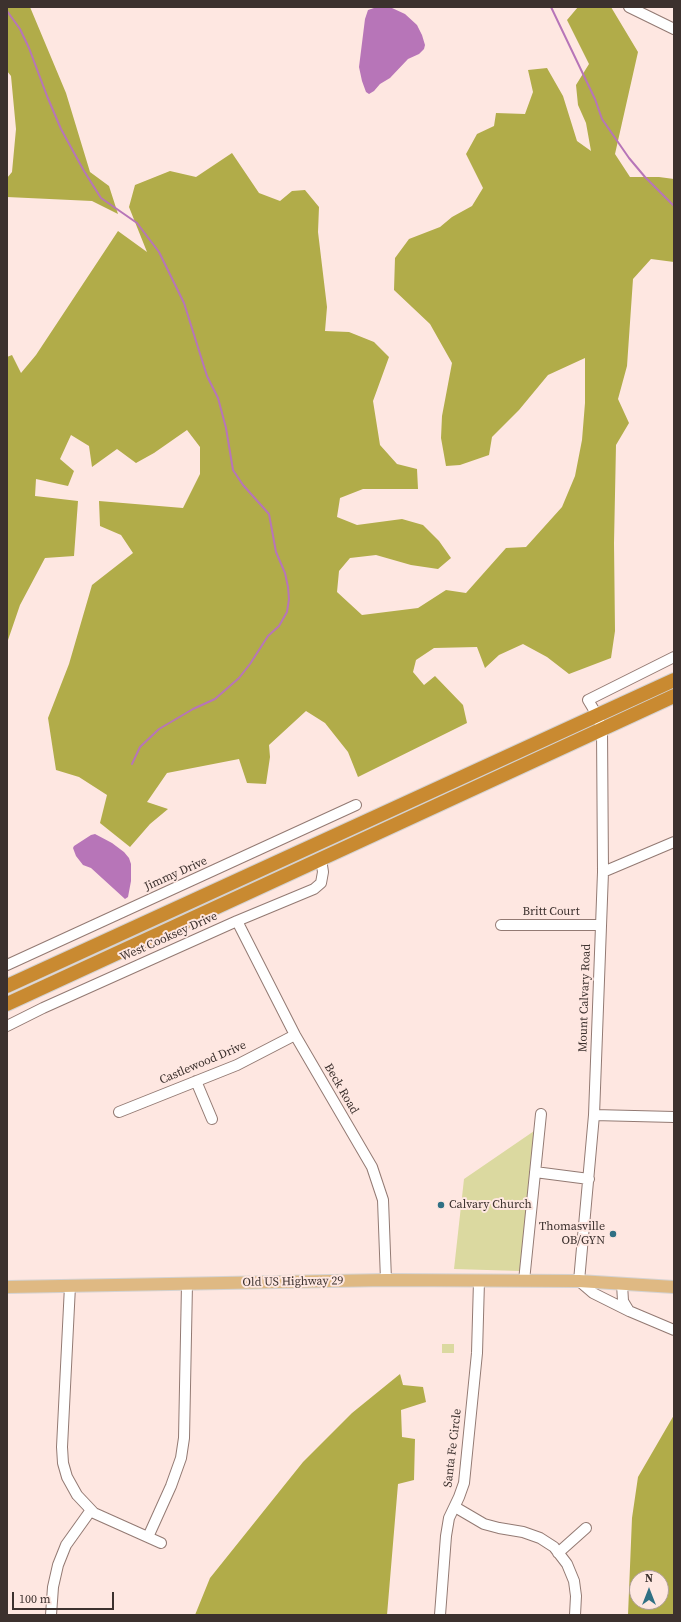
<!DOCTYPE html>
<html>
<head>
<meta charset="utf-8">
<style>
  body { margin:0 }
  #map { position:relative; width:681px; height:1622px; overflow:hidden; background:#fee7e1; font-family:"Source Serif 4",serif }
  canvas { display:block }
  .frame { position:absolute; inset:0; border:8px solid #3c312e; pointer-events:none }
  .north { position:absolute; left:629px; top:1570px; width:40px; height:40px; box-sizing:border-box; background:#fee7e1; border:1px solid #b09e99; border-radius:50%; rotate:0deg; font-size:11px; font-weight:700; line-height:16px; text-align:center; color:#3c312e }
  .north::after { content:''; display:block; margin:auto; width:14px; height:18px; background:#307084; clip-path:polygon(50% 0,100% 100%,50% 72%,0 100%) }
  .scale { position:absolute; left:12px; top:1592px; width:102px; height:18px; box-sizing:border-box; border:2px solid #3c312e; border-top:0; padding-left:5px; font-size:12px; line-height:14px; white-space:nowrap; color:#3c312e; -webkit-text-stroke:3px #fee7e1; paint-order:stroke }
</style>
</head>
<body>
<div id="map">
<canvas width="681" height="1622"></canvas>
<div class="frame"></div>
<div class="north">N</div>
<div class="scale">100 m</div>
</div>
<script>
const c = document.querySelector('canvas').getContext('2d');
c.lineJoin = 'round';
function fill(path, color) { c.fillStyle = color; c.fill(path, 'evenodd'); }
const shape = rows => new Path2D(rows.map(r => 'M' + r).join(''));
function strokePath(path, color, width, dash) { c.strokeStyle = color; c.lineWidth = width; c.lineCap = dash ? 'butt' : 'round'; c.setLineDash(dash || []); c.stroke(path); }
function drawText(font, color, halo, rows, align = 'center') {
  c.font = font + ' "Source Serif 4",serif'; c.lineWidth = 4; c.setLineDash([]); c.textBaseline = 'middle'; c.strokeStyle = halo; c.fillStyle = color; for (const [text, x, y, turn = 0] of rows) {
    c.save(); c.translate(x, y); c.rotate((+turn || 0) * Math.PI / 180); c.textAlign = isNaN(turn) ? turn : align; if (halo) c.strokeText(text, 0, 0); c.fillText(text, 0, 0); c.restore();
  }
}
fill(shape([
  [537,1129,520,1271,454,1269,464,1179],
  [442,1344,454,1344,454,1353,442,1353]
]), '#dbd9a0');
fill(shape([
  [7,7,30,7,66,93,90,172,109,186,118,214,92,201,7,197,7,178,12,172,16,129,11,76,7,71],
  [578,7,611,7,638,52,615,154,630,177,659,177,674,179,674,262,651,259,633,279,627,366,618,399,629,423,616,445,614,543,615,631,611,658,569,674,547,657,523,644,499,655,485,668,477,647,434,648,416,660,413,672,424,685,435,676,463,705,467,723,358,777,348,752,325,723,306,711,269,745,270,757,266,784,247,783,239,759,167,773,147,802,168,809,150,824,130,847,100,823,107,795,79,777,56,770,48,718,69,664,92,585,133,553,121,535,100,526,99,501,183,508,200,474,200,447,187,430,154,453,136,463,117,449,92,467,89,446,71,435,60,459,74,471,68,486,36,479,35,496,78,501,74,556,45,558,20,605,7,643,7,357,12,355,21,373,36,355,118,231,147,252,129,207,135,185,170,171,196,177,232,153,259,193,280,201,292,191,305,190,319,207,318,232,327,307,325,331,349,332,374,342,389,357,373,401,380,445,397,464,417,469,418,489,363,489,340,498,337,517,357,525,402,519,423,525,439,541,451,558,438,569,411,565,376,555,350,558,339,571,337,592,362,615,418,608,446,590,466,593,506,548,526,547,562,507,575,476,582,440,585,403,585,358,548,375,519,410,492,437,489,455,460,465,446,466,441,438,442,416,452,363,430,324,394,290,395,258,409,239,440,227,452,217,472,206,483,188,466,154,477,134,494,126,496,113,525,114,533,92,528,70,547,68,563,96,577,141,591,151,586,123,578,105,576,85,589,64,567,20],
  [400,1374,403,1385,423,1387,426,1402,401,1410,402,1437,415,1439,414,1480,398,1484,387,1615,195,1615,210,1578,303,1462,352,1413],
  [674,1415,674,1615,628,1615,632,1518,638,1477],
  [637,1578,661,1578,661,1602,637,1602]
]), '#b1ac49');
fill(shape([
  [377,7,392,8,405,14,417,25,422,35,425,45,424,49,419,54,408,59,390,78,380,84,374,91,369,94,366,92,362,81,359,67,365,19,368,10],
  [95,834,112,843,124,852,129,858,131,864,131,881,128,897,125,899,91,868,83,865,76,856,73,848,74,846,91,835]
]), '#b775b8');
strokePath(shape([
  [551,7,595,99,602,119,629,158,645,177,674,206],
  [7,11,20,29,29,48,47,96,61,129,84,171,101,198,137,223,159,252,184,303,207,376,218,398,226,428,233,470,243,485,269,514,276,552,285,573,288,587,289,599,287,612,279,626,268,636,250,664,239,678,215,699,193,709,159,729,140,747,132,764]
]), '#b775b8', 2);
const minor = shape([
  [629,7,674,29],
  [603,872,674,842],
  [237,921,295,1035,372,1167,383,1200,386,1280],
  [501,925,601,925],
  [7,965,356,805],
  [7,1026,43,1008,237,921,314,889,321,883,323,872,321,859],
  [196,1081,212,1119],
  [119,1112,237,1065,295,1035],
  [594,1115,674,1117],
  [535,1172,589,1179],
  [524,1281,541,1114],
  [622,1284,623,1301,629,1311,674,1330],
  [70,1286,62,1447,63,1463,67,1477,77,1495,94,1513,161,1543],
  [629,1311,593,1293,579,1281,594,1115,603,872,602,730,597,715,588,700,674,657],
  [455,1507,484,1524,499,1528,523,1532,540,1538,554,1547,567,1564,574,1581,576,1596,575,1615],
  [148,1537,171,1486,181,1458,184,1438,187,1284],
  [558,1553,586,1528],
  [51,1615,53,1587,58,1565,66,1545,91,1510],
  [440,1615,446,1536,449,1518,459,1497,464,1483,477,1353,479,1281]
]);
const major = shape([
  [7,1287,386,1280,579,1281,674,1287]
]);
const highway = shape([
  [7,986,674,680],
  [7,1004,674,696]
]);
strokePath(minor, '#937a73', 12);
strokePath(major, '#d4d2d1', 14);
strokePath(highway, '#d4d2d1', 16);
strokePath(minor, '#fff', 10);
strokePath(major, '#dfb983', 12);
strokePath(highway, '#c98a31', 14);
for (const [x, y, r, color] of [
  [441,1205,4,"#307084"],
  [613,1234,4,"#307084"]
]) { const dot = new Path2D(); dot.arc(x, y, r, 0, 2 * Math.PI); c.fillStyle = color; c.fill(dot); strokePath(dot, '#fee7e1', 1.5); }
drawText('12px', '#3c312e', '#fee7e1', [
  ["Jimmy Drive",176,874,-24],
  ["Britt Court",551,912],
  ["West Cooksey Drive",169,937,-24],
  ["Mount Calvary Road",585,998,-88],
  ["Castlewood Drive",203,1063,-23],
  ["Beck Road",341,1089,60],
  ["Old US Highway 29",293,1282,-1],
  ["Santa Fe Circle",453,1448,-83]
]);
drawText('12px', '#3c312e', '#fee7e1', [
  ["Calvary Church",449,1205],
  ["Thomasville",605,1227,"right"],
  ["OB/GYN",605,1241,"right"]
], 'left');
</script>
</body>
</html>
